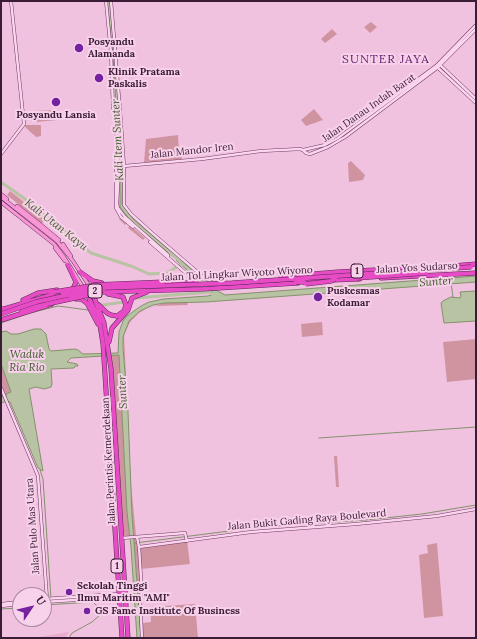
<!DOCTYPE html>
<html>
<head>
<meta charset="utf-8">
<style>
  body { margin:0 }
  #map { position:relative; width:477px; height:639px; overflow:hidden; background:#f1c1e0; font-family:Lora,serif }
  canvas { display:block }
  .frame { position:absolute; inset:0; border:2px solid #3b1c36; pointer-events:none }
  .north { position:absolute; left:12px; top:587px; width:40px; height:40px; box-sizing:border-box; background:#f8d1ea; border:1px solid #ac89a2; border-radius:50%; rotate:55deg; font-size:11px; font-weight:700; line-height:16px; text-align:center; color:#3b1c36 }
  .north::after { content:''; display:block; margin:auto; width:14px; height:18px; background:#7422a0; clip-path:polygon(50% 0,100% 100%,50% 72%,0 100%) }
</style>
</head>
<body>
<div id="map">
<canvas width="477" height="639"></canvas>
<div class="frame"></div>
<div class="north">U</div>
</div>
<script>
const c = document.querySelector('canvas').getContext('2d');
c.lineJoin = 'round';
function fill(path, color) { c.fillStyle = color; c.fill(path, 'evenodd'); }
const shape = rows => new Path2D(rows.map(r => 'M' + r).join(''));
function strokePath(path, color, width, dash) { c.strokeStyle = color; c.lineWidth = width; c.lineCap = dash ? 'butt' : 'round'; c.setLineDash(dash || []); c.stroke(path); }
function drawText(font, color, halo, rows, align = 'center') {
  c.font = font + ' Lora,serif'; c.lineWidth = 4; c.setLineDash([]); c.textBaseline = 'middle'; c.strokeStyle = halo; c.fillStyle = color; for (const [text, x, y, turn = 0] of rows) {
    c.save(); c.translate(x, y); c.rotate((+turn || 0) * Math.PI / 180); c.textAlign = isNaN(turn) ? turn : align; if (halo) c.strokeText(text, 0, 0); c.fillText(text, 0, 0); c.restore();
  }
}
fill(shape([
  [69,632,65,638,34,638,68,632]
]), '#e8aecb');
fill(shape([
  [371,22,377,27,370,33,364,27],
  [332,29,337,34,325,43,321,39],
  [314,109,323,120,306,126,301,120],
  [57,110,58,120,36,122,35,111],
  [25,125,41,125,41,136,36,137,24,126],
  [178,135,179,152,182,152,182,159,144,163,146,139],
  [351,161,365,175,363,180,349,182,348,163],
  [117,172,119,172,117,204,118,208,131,226,145,238,143,240,128,228,130,225,127,223,125,225,119,219,121,216,117,210],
  [10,191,49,221,41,223,7,195],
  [189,302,187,304,188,305,156,306,146,309,139,313,130,322,124,335,131,485,136,535,139,546,187,541,190,564,141,569,142,592,141,597,142,623,151,622,150,607,195,604,198,638,141,638,132,515,123,337,129,321,140,311,164,303,190,302,190,303],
  [322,322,323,335,302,337,301,324],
  [476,339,476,379,447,382,443,342],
  [109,355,119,355,127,512,130,537,121,538],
  [1,364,11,392,7,394,6,398,1,387],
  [334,456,337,456,339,487,336,487],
  [437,543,443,616,424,618,419,555,428,553,427,545]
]), '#d094a1');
const water = shape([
  [107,1,110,1,115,55,123,169,122,204,133,219,174,254,172,256,130,220,120,207,120,169,113,56,107,1],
  [178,258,190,268,204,280,198,280,176,260,178,258],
  [476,276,476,282,206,302,164,303,153,305,140,311,129,321,123,337,123,347,128,412,132,515,141,638,137,638,131,547,127,512,119,355,71,358,67,362,77,364,78,366,75,366,74,368,51,369,52,384,51,387,44,389,36,387,29,389,43,471,38,468,10,402,7,401,1,403,1,396,6,397,6,394,11,392,1,364,1,332,6,331,11,334,18,334,34,329,41,329,46,334,49,349,51,351,75,349,78,350,83,354,118,353,119,332,123,321,127,316,141,306,149,302,164,299,208,296,214,294,210,290,216,290,225,295,476,276],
  [476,291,476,321,444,323,441,303,443,301,451,297,460,298,461,296,460,292,476,291]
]);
fill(water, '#b8c3a4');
strokePath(water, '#82926a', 1);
strokePath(shape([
  [451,283,453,297],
  [1,323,30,313,58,306,88,310],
  [319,438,476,427],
  [40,470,43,479,51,599],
  [135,543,261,527,366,520,422,514,476,505],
  [44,605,93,602,97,606,100,615,92,622,72,633,69,638],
  [1,609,20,608]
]), '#82926a', 1);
strokePath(shape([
  [1,182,25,199,91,253,131,266,149,274,168,273,176,267,183,264],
  [170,253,180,261],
  [135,298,198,293,209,292,216,296],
  [103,305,124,302]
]), '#b8c3a4', 3);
const secondary = shape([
  [106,1,111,53,113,108,115,113,119,169,117,204,118,208,125,217,168,255,168,257],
  [111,1,120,110,124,166,124,205,131,214,152,233,202,276,213,283],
  [440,65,476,99],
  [437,67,476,103],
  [303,150,306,153,310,154,328,147,345,137,437,68,476,29],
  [1,154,24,124,11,1],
  [116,159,116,208,121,217,133,227],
  [124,166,202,159,261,151,300,149,303,150,325,145,338,138,436,66,476,25],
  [150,242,196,282],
  [1,388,38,476,47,599],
  [137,537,139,547,142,592,140,598,142,638],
  [122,538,185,533,187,541],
  [139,547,251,532,356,524,437,516,476,509],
  [44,599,119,594],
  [44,602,119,597],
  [1,604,20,602],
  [1,606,20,604]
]);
const primary = shape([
  [1,194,7,199],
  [1,197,57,241,73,261,90,287],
  [1,202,54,244,64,257,83,287],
  [17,206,41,225,59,240],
  [63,244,71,256],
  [55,248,65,261]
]);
const highway = shape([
  [68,265,76,282,73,289],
  [441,267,476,264],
  [80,272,93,281,102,283],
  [281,278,300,275,338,272,429,267,436,268],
  [381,278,476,273],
  [331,280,360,279],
  [163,282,195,283],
  [304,282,331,279],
  [90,287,104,323,111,369,128,638],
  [94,288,101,288],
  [100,292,203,289,298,283],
  [87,294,99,319,103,344,122,638],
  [76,299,81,299,88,304],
  [23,300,38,293,57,290],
  [87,303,98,324],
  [99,305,107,313,111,315,117,316,124,311,126,305,123,297,108,294],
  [2,309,4,309,58,293],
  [22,311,48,301],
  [1,320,52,304],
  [109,342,112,328,128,310,132,298,147,292]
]);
strokePath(secondary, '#6e3a66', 3.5);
strokePath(primary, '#5a2c54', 4);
strokePath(highway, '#5a2c54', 5);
strokePath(secondary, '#fbd5ed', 2.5);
strokePath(primary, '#f896d6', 3);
strokePath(highway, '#e74bc5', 4);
const highwayBridge = shape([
  [357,278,426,273],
  [296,282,304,282],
  [306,284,331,281,335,279],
  [93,285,163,282],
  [101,288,232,283,471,267],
  [54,292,90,286],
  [63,293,87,289],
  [47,304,94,294],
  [1,314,36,302,63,296,103,290]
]);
strokePath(highwayBridge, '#5a2c54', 5, []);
strokePath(highwayBridge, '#e74bc5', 4);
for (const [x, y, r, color] of [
  [79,48,5,"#7422a0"],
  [99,78,5,"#7422a0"],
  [56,102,5,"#7422a0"],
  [318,297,5,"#7422a0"],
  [69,592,4,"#7422a0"],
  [87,611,4,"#7422a0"]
]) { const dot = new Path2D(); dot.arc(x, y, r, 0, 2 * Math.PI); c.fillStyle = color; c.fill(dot); strokePath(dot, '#f8d1ea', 1.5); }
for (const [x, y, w] of [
  [357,271,12],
  [95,291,14],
  [117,566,12]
]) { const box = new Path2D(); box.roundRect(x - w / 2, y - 7, w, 14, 3); c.fillStyle = '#f8d1ea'; c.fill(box); strokePath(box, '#3b1c36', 1); }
drawText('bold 9px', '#3b1c36', null, [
  ["1",357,271],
  ["2",95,291],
  ["1",117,566]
]);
drawText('bold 10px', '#3b1c36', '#f8d1ea', [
  ["Posyandu",88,42],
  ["Alamanda",88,54],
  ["Klinik Pratama",108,72],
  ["Paskalis",108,84],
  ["Posyandu Lansia",56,115,"center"],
  ["Puskesmas",327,291],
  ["Kodamar",327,303],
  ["Sekolah Tinggi",77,586],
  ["Ilmu Maritim \"AMI\"",77,598],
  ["GS Fame Institute Of Business",95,611]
], 'left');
drawText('10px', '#3b1c36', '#f8d1ea', [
  ["Jalan Danau Indah Barat",369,108,-35],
  ["Jalan Mandor Iren",192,151,-6],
  ["Jalan Yos Sudarso",417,268,-3],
  ["Jalan Tol Lingkar Wiyoto Wiyono",237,274,-3],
  ["Jalan Perintis Kemerdekaan",109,461,-93],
  ["Jalan Bukit Gading Raya Boulevard",307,520,-5],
  ["Jalan Pulo Mas Utara",33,526,-94]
]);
drawText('italic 11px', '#3e5c2a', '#f8d1ea', [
  ["Kali Item Sunter",118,140,-93],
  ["Kali Utan Kayu",56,225,38],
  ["Sunter",436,282,-4],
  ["Waduk",27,355],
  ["Ria Rio",27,368],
  ["Sunter",123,392,-93]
]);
c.letterSpacing = '1px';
drawText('12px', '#60186b', '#f8d1ea', [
  ["SUNTER JAYA",386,60]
]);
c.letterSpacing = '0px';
</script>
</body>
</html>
